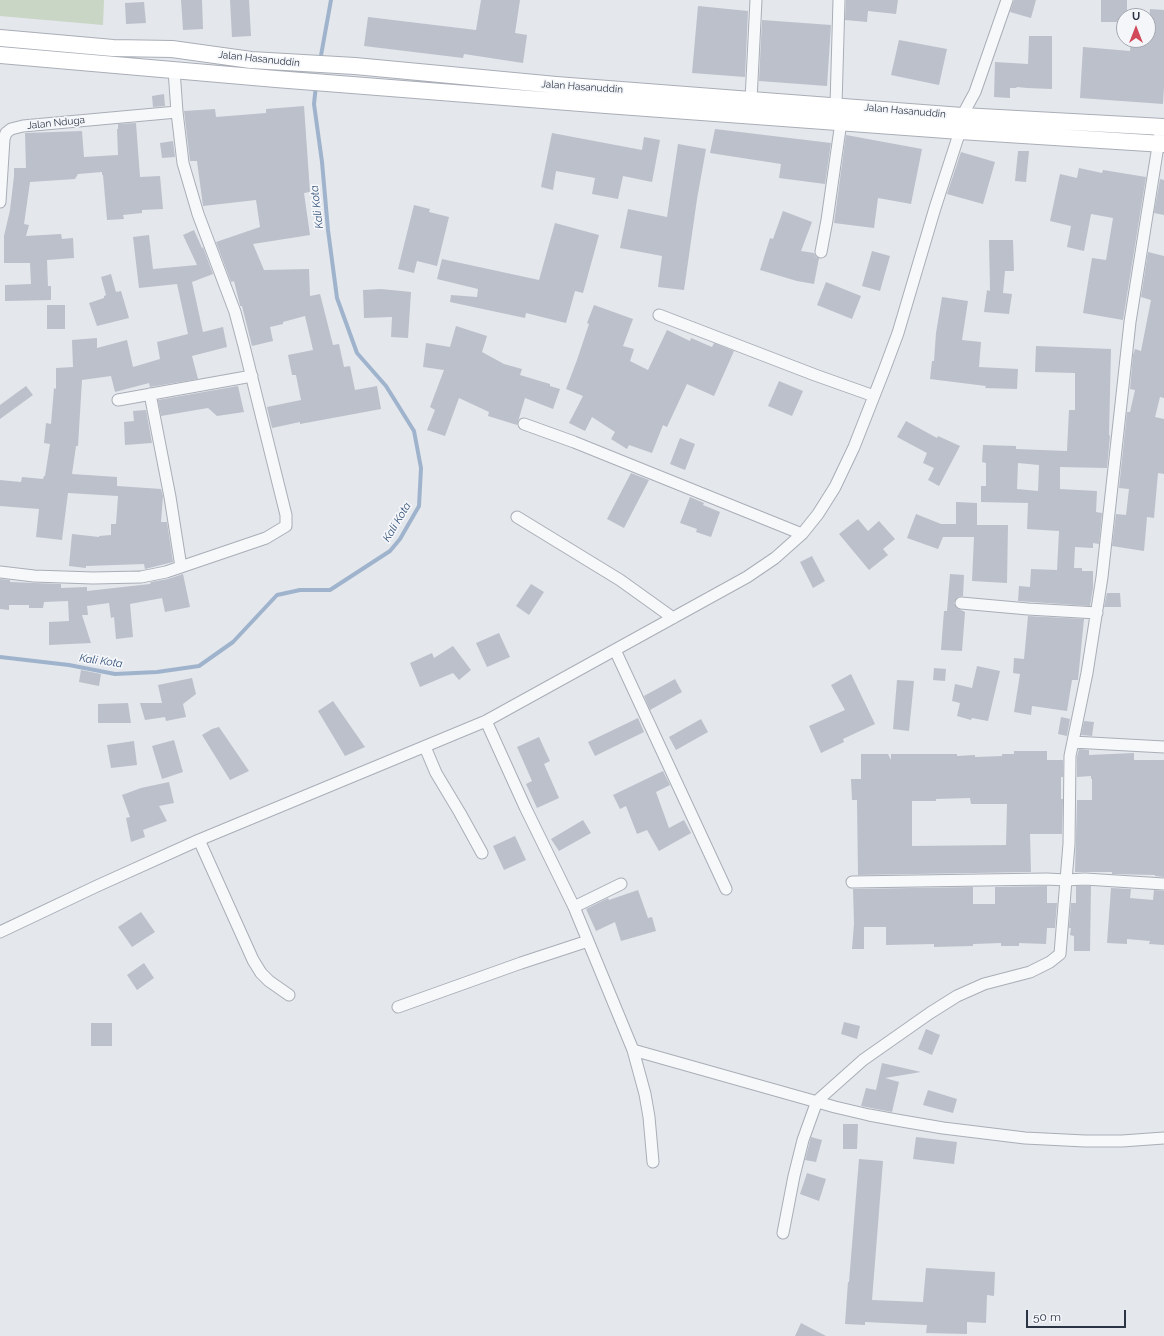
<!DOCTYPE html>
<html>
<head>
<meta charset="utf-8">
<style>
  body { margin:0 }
  #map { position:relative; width:1164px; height:1336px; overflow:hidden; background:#e4e7ec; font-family:Raleway,sans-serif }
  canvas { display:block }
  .north { position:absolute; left:1116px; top:8px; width:40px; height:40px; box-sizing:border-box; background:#f4f6f9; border:1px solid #a4a8b1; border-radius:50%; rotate:0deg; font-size:11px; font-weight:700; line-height:16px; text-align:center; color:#2b3445 }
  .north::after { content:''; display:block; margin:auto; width:14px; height:18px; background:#d1495b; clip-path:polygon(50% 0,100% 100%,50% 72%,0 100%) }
  .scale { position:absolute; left:1026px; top:1310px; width:100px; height:18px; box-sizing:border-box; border:2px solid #2b3445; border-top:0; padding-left:5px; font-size:12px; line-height:14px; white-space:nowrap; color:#2b3445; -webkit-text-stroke:3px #f4f6f9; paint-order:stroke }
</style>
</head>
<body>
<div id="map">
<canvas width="1164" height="1336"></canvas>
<div class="north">U</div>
<div class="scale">50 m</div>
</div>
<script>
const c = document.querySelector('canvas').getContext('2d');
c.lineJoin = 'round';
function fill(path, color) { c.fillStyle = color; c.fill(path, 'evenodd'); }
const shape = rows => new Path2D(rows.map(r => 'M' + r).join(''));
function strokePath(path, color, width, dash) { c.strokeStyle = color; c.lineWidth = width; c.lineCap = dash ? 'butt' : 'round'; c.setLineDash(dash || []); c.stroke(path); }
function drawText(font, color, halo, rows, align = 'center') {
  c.font = font + ' Raleway,sans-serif'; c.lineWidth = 3.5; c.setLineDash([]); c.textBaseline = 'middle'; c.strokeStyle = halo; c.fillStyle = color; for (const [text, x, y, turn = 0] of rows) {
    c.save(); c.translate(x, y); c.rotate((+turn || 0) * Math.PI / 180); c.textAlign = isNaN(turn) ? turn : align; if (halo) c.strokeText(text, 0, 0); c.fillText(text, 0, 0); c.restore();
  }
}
fill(shape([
  [0,0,104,0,103,25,0,16]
]), '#c9d6c5');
strokePath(shape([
  [320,61,331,0],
  [0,657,69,665,115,674,157,672,199,666,233,642,277,595,300,590,330,590,390,551,400,539,419,506,421,468,414,431,386,386,357,353,337,298,328,230,322,162,314,104,316,85]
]), '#9fb4cc', 4);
fill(shape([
  [181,0,202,0,203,29,183,30],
  [230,0,249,0,251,36,232,37],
  [481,0,520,0,515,33,527,35,523,63,464,54,463,58,364,46,368,17,476,30],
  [846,0,898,0,896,14,868,11,867,22,845,20],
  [1014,0,1036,0,1031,18,1010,12],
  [1101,0,1127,0,1127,16,1124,16,1124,22,1101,22],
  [144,2,146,23,126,24,125,3],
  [698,6,748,11,745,77,692,73],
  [1150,9,1164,10,1164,86,1163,104,1080,98,1083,47,1130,51,1131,40,1148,40,1148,21,1149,21],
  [762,20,831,25,827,86,759,81],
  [1029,36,1052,36,1052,89,1027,88,1017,87,1016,88,1010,88,1010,98,994,97,995,62,1028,64],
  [899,40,947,49,939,85,891,75],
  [164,94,165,106,153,107,152,96],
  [304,106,310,192,304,193,310,235,253,244,264,270,309,269,310,296,320,294,333,345,339,344,344,367,350,366,355,390,377,386,381,409,300,424,300,422,272,428,267,407,301,400,296,375,292,375,288,355,313,350,305,316,283,322,283,324,270,327,273,341,252,346,242,306,240,306,240,305,234,281,231,282,216,242,260,227,256,200,203,206,197,161,190,161,184,111,215,109,216,117,266,113,266,109],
  [136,123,140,177,160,176,163,209,142,210,142,213,123,215,124,219,107,220,103,175,102,175,102,172,78,174,75,179,30,182,24,224,29,225,26,236,61,234,62,239,73,238,74,258,47,260,48,286,51,286,51,300,5,301,5,285,31,284,30,263,4,263,4,236,10,210,14,176,14,168,26,168,25,133,82,131,84,157,118,155,117,129,118,129,118,124],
  [715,129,831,143,825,184,779,178,781,164,710,153],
  [552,133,642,150,644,137,660,140,652,182,623,176,618,199,592,194,595,178,556,171,553,190,541,187],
  [846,135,922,149,911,204,878,198,874,228,834,223],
  [173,141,175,157,162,158,160,143],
  [678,144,706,149,697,199,684,290,658,287,662,256,620,248,628,209,667,217],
  [1018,151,1029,151,1026,182,1015,181],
  [961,152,995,162,983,204,947,194],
  [1079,168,1102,173,1103,170,1146,177,1123,320,1083,313,1092,258,1106,260,1113,218,1091,214,1084,251,1067,247,1071,226,1050,221,1060,174,1077,178],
  [1160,179,1164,180,1164,215,1154,213],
  [414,205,430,209,429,212,449,217,437,266,417,261,414,273,398,269],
  [783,211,812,222,801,251,814,253,816,257,819,258,814,284,797,281,760,270,770,238,773,239],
  [555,223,599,235,583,293,575,291,566,323,526,313,525,318,450,302,451,295,477,297,478,289,437,279,442,259,539,280],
  [194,230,202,248,203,247,213,274,192,282,203,332,223,327,227,347,192,356,198,379,150,387,149,383,115,392,111,376,82,380,78,446,76,446,72,474,117,477,117,486,161,489,163,496,161,522,167,522,173,562,145,569,144,564,86,566,86,568,69,566,72,534,99,537,99,536,111,535,111,524,116,524,118,496,68,493,62,540,36,537,39,509,0,506,0,480,21,482,22,477,43,479,44,476,45,476,50,444,44,443,46,423,51,424,54,388,56,389,56,368,73,367,72,340,97,338,97,348,127,340,133,367,160,359,157,342,188,334,177,284,139,288,133,237,149,235,153,269,197,265,183,235],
  [989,240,1013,240,1014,271,1005,271,1003,293,1012,294,1009,314,984,312,987,290,990,291],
  [872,251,890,256,880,291,862,286],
  [1148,252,1164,256,1164,398,1160,397,1155,417,1164,419,1164,474,1158,473,1154,518,1147,517,1144,551,1112,546,1116,514,1126,515,1129,489,1119,488,1127,412,1130,412,1135,390,1130,389,1133,355,1135,349,1141,351,1151,300,1141,297],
  [111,274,116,292,121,291,129,318,97,326,89,303,104,298,104,296,106,295,101,277],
  [826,282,861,296,852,319,817,305],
  [381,289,411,292,408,338,391,337,392,317,364,318,363,290],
  [942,297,968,301,962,340,981,342,979,367,1018,369,1017,389,985,388,986,386,930,379,932,361,934,361,936,333],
  [47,305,65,305,65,329,47,329],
  [594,305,633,319,623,346,634,349,630,361,648,370,667,330,690,341,691,338,712,347,714,343,734,351,714,396,687,384,667,427,663,425,652,453,629,445,627,449,611,439,615,432,592,417,585,431,569,423,583,396,566,389,577,360,589,324,587,323],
  [456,326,487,336,482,352,504,364,522,369,520,375,550,384,550,386,560,389,553,409,525,398,517,425,488,416,489,412,459,398,445,436,427,430,435,410,430,407,444,370,423,367,426,343,450,347],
  [1036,346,1111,349,1109,435,1110,436,1107,468,1060,467,1060,489,1097,491,1096,512,1102,513,1099,544,1093,543,1093,548,1075,547,1074,568,1082,568,1082,571,1093,571,1093,588,1090,606,1018,601,1019,586,1030,587,1031,569,1057,570,1059,531,1027,529,1028,503,981,502,981,486,986,486,986,463,982,462,983,445,1016,446,1016,449,1067,451,1069,410,1075,410,1075,373,1035,372],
  [1018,463,1039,465,1038,491,1017,489],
  [779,381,803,391,792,416,768,406],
  [26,386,33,395,0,419,0,405],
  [238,386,244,412,217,416,208,408,161,416,158,400],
  [146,410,152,443,125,445,124,422,134,421,133,411],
  [906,421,937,438,938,436,960,446,939,486,928,480,934,468,923,463,927,453,897,437],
  [680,438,695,444,685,470,670,464],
  [631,473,649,480,624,528,607,519],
  [690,497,704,503,703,505,720,512,711,537,696,532,697,529,680,523],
  [956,502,977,503,977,525,1008,525,1007,583,972,581,974,537,943,537,938,549,907,538,916,514,941,524,956,524],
  [858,519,868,531,879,521,895,539,883,549,888,555,869,570,839,534],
  [812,556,825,581,813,588,800,562],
  [183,574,190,607,165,612,162,598,130,604,133,637,116,639,114,617,111,618,109,603,87,606,88,615,82,615,91,643,49,645,49,622,69,621,68,601,44,602,43,608,29,608,29,605,9,605,9,610,0,609,0,579,10,580,10,582,61,584,61,588,87,587,87,591,150,584,151,582,168,579],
  [950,574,964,575,963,596,958,597,954,603,957,608,965,612,962,651,941,650,944,611,947,611],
  [531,584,544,592,529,615,516,606],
  [1107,593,1120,593,1121,607,1104,607],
  [1028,616,1084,619,1078,680,1072,680,1067,711,1032,706,1031,715,1014,712,1020,674,1013,673,1014,658,1024,659],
  [499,633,510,657,487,667,476,643],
  [453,646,471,670,459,680,453,673,420,687,410,663,432,653,434,658],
  [977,666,1000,671,988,721,972,718,971,720,957,716,960,703,952,701,955,684,972,688],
  [934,668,946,669,945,681,933,680],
  [81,670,101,674,99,686,79,682],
  [851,674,875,724,843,739,844,742,821,753,809,726,845,710,831,685],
  [192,678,196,694,183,704,186,717,166,721,165,717,145,720,140,703,162,703,158,685],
  [675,679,682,692,650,710,644,696],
  [897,680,914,681,909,731,893,729],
  [333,701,365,747,345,756,318,711],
  [128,703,131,723,98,723,98,704],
  [1061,717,1070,719,1067,736,1058,734],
  [638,718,644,732,595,756,588,742],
  [701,719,708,732,676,750,669,737],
  [1084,721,1094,722,1092,736,1081,735],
  [219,727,249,771,230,780,202,735,212,729],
  [539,737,550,761,544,764,559,798,537,808,526,784,532,781,517,747],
  [174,740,183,772,162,779,152,746],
  [134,741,137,765,111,768,107,745],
  [1079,749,1089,750,1089,755,1134,753,1134,760,1164,760,1164,877,1155,876,1155,875,1112,874,1112,872,1075,872,1077,800,1092,800,1092,779,1091,779,1091,776,1077,777,1077,757],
  [1014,751,1047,751,1047,760,1063,760,1063,777,1061,777,1061,799,1063,799,1062,834,1030,834,1031,872,858,875,857,800,852,800,851,779,861,779,861,754,888,754,891,760,891,754,957,754,957,756,975,755,975,757,1002,756,1002,754,1014,754],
  [970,798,971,804,1007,804,1006,845,912,846,912,801,936,801,936,799],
  [663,771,670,785,656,792,669,828,684,820,691,833,659,851,647,830,637,834,626,806,620,809,613,795],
  [169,782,174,803,159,806,167,821,143,830,145,837,131,842,126,818,130,817,122,795,141,788],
  [583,820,591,833,559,851,551,839],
  [515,836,526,860,504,870,493,846],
  [1047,886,1047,903,1057,903,1055,928,1047,928,1046,944,1019,943,1019,946,1001,946,1001,943,973,944,973,946,934,947,934,944,886,945,886,927,864,927,864,949,852,949,854,924,853,889,973,887,973,904,995,904,995,887],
  [1076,886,1091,886,1090,951,1074,951,1074,936,1070,935,1071,928,1069,928,1071,903,1076,903],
  [1111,888,1131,889,1130,898,1153,900,1154,890,1164,891,1164,945,1149,944,1150,941,1127,939,1127,944,1107,943],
  [638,890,648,918,652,917,656,931,621,941,615,922,596,931,586,909,608,898,609,900],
  [141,912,155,932,132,947,118,927],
  [144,963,154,978,137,990,127,975],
  [844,1022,860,1026,857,1039,841,1034],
  [91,1023,112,1023,112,1046,91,1046],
  [926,1029,940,1035,932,1055,918,1049],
  [882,1063,921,1072,885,1078,899,1082,892,1112,861,1106,866,1088,876,1090],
  [928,1090,957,1099,953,1113,923,1105],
  [843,1124,858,1124,857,1149,843,1149],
  [811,1137,822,1140,816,1162,805,1160],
  [916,1137,957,1142,954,1164,913,1159],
  [859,1159,883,1161,872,1300,923,1302,926,1268,995,1272,994,1296,987,1295,986,1323,967,1322,967,1334,926,1333,927,1325,865,1322,865,1325,845,1324,848,1282,849,1282],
  [807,1173,826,1179,819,1201,800,1194],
  [801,1323,826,1336,795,1336]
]), '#bbc0ca');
const street = shape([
  [751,100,756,0],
  [836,105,839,0],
  [962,116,975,92,1007,0],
  [1161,127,1130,322,1102,577,1087,673,1070,756,1069,844,1066,880,1085,879,1164,884],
  [0,202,4,139,6,133,11,129,23,126,177,112],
  [821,252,827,220,841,122],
  [659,315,815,375,874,396],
  [150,394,170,497,181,567],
  [118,400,252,376],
  [524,424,574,442,802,534],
  [517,517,620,580,673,618],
  [0,572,34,576,93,578,141,577,166,572,266,538,286,526,286,515,244,346,235,312,198,214,183,163,177,112,174,70],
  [961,603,1028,609,1097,613],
  [615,650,726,889],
  [486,721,525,807,574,907,633,1050,645,1094,649,1117,653,1162],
  [1073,742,1164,747],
  [425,747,436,773,460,813,482,853],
  [199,840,253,960,261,973,269,981,289,995],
  [574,907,621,884],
  [0,932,97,886,199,840,486,721,747,577,775,558,802,534,818,514,835,487,854,447,885,368,898,333,935,208,960,131],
  [398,1007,521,963,588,941],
  [633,1050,835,1107,869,1115,902,1121,943,1128,1025,1138,1085,1141,1122,1141,1164,1138],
  [783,1233,794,1176,803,1140,817,1101,863,1060,930,1013,957,996,984,984,1030,972,1050,962,1060,954,1066,880,1047,879,852,882]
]);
const secondary = shape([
  [0,38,113,48,172,49,251,60,355,66,556,85,751,100,962,116,1164,127],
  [0,55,276,79,606,105,960,131,1164,144]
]);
strokePath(street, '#a9aeb7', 13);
strokePath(secondary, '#a9aeb7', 18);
strokePath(street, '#f7f8fa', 11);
strokePath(secondary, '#fff', 16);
drawText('10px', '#2b3445', '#f4f6f9', [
  ["Jalan Hasanuddin",259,59,6],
  ["Jalan Hasanuddin",582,87,4],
  ["Jalan Hasanuddin",905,111,5],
  ["Jalan Nduga",56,123,-6]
]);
drawText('italic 11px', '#34527a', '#f4f6f9', [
  ["Kali Kota",317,207,-97],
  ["Kali Kota",397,522,-59],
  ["Kali Kota",101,661,8]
]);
</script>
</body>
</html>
